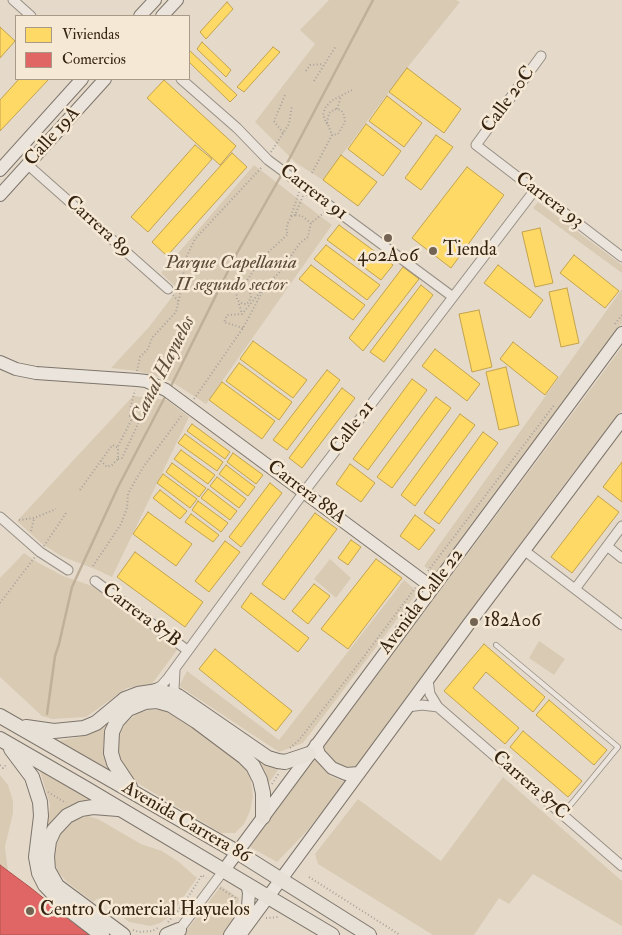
<!DOCTYPE html>
<html>
<head>
<meta charset="utf-8">
<style>
  body { margin:0 }
  #map { position:relative; width:622px; height:935px; overflow:hidden; background:#e5daca; font-family:"IM FELL Double Pica",serif }
  canvas { display:block }
  .legend { position:absolute; left:15px; top:15px; width:175px; height:65px; box-sizing:border-box; background:#f5e9d5; border:1px solid #a89a87; margin:0; padding:6px 9px; list-style:none; font-size:15px; color:#352312 }
  .legend li { display:flex; align-items:center; gap:10px; height:25px }
  .legend b { width:25px; border:1px solid #a89a87 }
</style>
</head>
<body>
<div id="map">
<canvas width="622" height="935"></canvas>
<ul class="legend">
<li><b style="height:14px;background:#ffd966"></b>Viviendas</li>
<li><b style="height:14px;background:#e06666"></b>Comercios</li>
</ul>
</div>
<script>
const c = document.querySelector('canvas').getContext('2d');
c.lineJoin = 'round';
function fill(path, color) { c.fillStyle = color; c.fill(path, 'evenodd'); }
const shape = rows => new Path2D(rows.map(r => 'M' + r).join(''));
function strokePath(path, color, width, dash) { c.strokeStyle = color; c.lineWidth = width; c.lineCap = dash ? 'butt' : 'round'; c.setLineDash(dash || []); c.stroke(path); }
function drawText(font, color, halo, rows, align = 'center') {
  c.font = font + ' "IM FELL Double Pica",serif'; c.lineWidth = 5; c.setLineDash([]); c.textBaseline = 'middle'; c.strokeStyle = halo; c.fillStyle = color; for (const [text, x, y, turn = 0] of rows) {
    c.save(); c.translate(x, y); c.rotate((+turn || 0) * Math.PI / 180); c.textAlign = isNaN(turn) ? turn : align; if (halo) c.strokeText(text, 0, 0); c.fillText(text, 0, 0); c.restore();
  }
}
fill(shape([
  [329,0,456,0,460,2,407,68,323,180,296,163,255,122,315,44,300,30],
  [254,165,332,225,206,404,169,380,137,371,111,368,149,327,178,289,161,273],
  [538,202,622,265,622,273,533,208],
  [622,289,622,323,436,574,424,566],
  [622,347,622,410,563,486,355,768,337,764,328,757,322,749],
  [133,396,167,400,189,417,112,577,97,570,61,556,41,543,17,521],
  [24,553,37,562,63,576,95,587,177,650,152,684,127,688,86,717,52,719,42,716,0,677,0,578],
  [330,559,351,578,336,598,314,579],
  [404,580,418,592,303,743,279,752,179,686,187,671,279,740],
  [539,641,565,659,554,675,529,658],
  [150,710,163,710,177,714,241,761,250,774,253,796,250,811,244,824,235,833,221,833,139,784,127,774,120,765,116,742,120,732,127,722,138,713],
  [110,722,107,728,103,747,110,770,58,741,84,736,97,731],
  [251,754,281,766,268,784,259,763],
  [315,757,330,776,346,782,306,832,277,862,250,847],
  [40,771,93,799,73,804,63,809,55,817,47,830,50,805],
  [0,775,8,785,13,801,13,813,5,847,8,871,0,865],
  [503,777,622,881,622,926,533,874,509,904,499,898,474,935,433,935,318,864,315,854,358,799,441,861],
  [74,815,79,819,88,816,98,819,141,844,162,851,179,862,197,878,169,917,160,923,150,926,129,922,109,907,106,900,102,898,97,899,93,902,67,882,58,872,54,862,54,841],
  [221,886,239,898,238,907,233,920,223,935,183,935]
]), '#d9cab4');
const homes = shape([
  [227,2,233,9,206,39,200,32,227,2],
  [0,27,15,41,0,58,0,27],
  [202,42,231,70,226,77,197,49,202,42],
  [273,47,280,52,244,92,237,87,273,47],
  [189,50,237,95,230,102,189,62,189,50],
  [407,68,461,109,444,133,389,92,407,68],
  [19,79,49,79,0,131,0,100,19,79],
  [164,80,236,146,220,165,147,98,164,80],
  [387,96,422,123,404,147,369,121,387,96],
  [366,124,401,151,383,176,348,149,366,124],
  [436,135,453,147,421,190,405,178,436,135],
  [195,145,212,159,148,232,131,217,195,145],
  [232,153,247,167,167,256,152,242,232,153],
  [341,155,377,182,358,206,323,180,341,155],
  [467,167,504,195,451,268,412,238,467,167],
  [339,225,393,265,381,280,327,240,339,225],
  [540,228,553,283,535,287,522,232,540,228],
  [326,245,380,285,367,300,314,259,326,245],
  [574,255,619,291,605,308,560,273,574,255],
  [311,265,365,305,353,320,299,279,311,265],
  [498,265,543,300,530,318,484,283,498,265],
  [403,267,419,279,363,351,349,338,403,267],
  [421,285,433,295,384,362,370,352,421,285],
  [567,288,579,343,561,347,549,292,567,288],
  [479,310,492,367,472,372,459,314,479,310],
  [253,341,307,380,293,398,240,359,253,341],
  [513,342,558,377,545,395,500,359,513,342],
  [435,349,480,384,467,401,422,366,435,349],
  [239,363,292,402,279,420,226,381,239,363],
  [506,367,519,425,499,430,486,372,506,367],
  [327,370,340,380,287,450,273,440,327,370],
  [412,379,427,390,368,470,353,459,412,379],
  [222,382,275,421,262,439,209,400,222,382],
  [342,388,355,398,302,468,289,458,342,388],
  [436,397,451,408,392,488,377,477,436,397],
  [460,414,475,425,415,506,401,495,460,414],
  [192,424,230,452,225,459,187,431,192,424],
  [483,432,498,443,439,524,424,513,483,432],
  [185,434,223,462,217,471,178,443,185,434],
  [181,450,215,475,208,484,174,459,181,450],
  [233,453,263,475,256,484,227,462,233,453],
  [622,462,622,502,603,487,622,462],
  [172,463,206,488,199,497,166,472,172,463],
  [350,464,375,483,361,502,336,484,350,464],
  [226,465,255,487,248,496,219,474,226,465],
  [163,474,197,499,190,508,157,483,163,474],
  [217,477,246,499,239,508,210,486,217,477],
  [270,483,282,493,241,547,229,537,270,483],
  [208,489,237,511,230,520,201,498,208,489],
  [160,490,187,511,180,519,153,498,160,490],
  [598,496,619,512,572,573,551,557,598,496],
  [198,501,228,523,221,532,192,510,198,501],
  [148,512,192,544,176,566,133,534,148,512],
  [315,513,337,529,284,600,262,584,315,513],
  [191,514,219,535,213,542,185,522,191,514],
  [415,515,435,530,419,550,400,536,415,515],
  [351,540,361,547,348,565,338,558,351,540],
  [225,541,240,552,209,592,195,581,225,541],
  [135,552,203,602,185,627,117,577,135,552],
  [376,559,402,578,348,649,321,629,376,559],
  [314,584,330,596,308,624,292,611,314,584],
  [251,593,309,638,298,652,241,607,251,593],
  [484,644,545,697,533,712,486,672,473,688,519,728,505,744,444,691,484,644],
  [215,649,292,711,276,731,199,669,215,649],
  [549,700,607,750,594,765,536,715,549,700],
  [523,731,582,781,568,797,510,747,523,731]
]);
fill(homes, '#ffd966');
strokePath(homes, '#c2a24d', 1);
const shops = shape([
  [0,865,31,888,89,935,0,935,0,865]
]);
fill(shops, '#e06666');
strokePath(shops, '#ad524d', 1);
strokePath(shape([
  [284,169,373,0],
  [170,388,237,253,282,174],
  [47,714,55,656,59,644,72,587,118,487,166,395]
]), '#c0b099', 2.5);
const lane = shape([
  [496,645,618,747,563,814]
]);
const street = shape([
  [13,0,31,16],
  [541,56,476,145,622,257],
  [181,79,237,128,268,160,453,297],
  [28,165,168,289],
  [0,517,40,552,68,570],
  [607,546,622,558],
  [525,551,622,625],
  [95,581,187,650],
  [575,589,622,526],
  [175,670,174,689,178,696],
  [428,680,430,694,438,707,622,866],
  [152,690,161,686,168,678,304,492,534,191],
  [408,707,422,705,438,707],
  [177,933,224,870]
]);
const secondary = shape([
  [140,16,155,0],
  [162,16,177,0],
  [0,170,82,79],
  [0,195,105,79],
  [0,362,16,369,36,373,137,380,146,381,166,390,433,588],
  [316,745,319,754,332,768,346,774,359,773],
  [224,870,622,333],
  [230,935,244,915,248,906,249,893,247,884],
  [240,935,468,625,622,420]
]);
const primary = shape([
  [0,716,237,852,369,935],
  [26,727,54,731,84,728,96,723,125,699,138,694,158,691,178,696,268,758,278,761,285,762,309,754],
  [0,739,85,788,332,935],
  [11,749,32,777,40,802,41,816,36,857,39,873,45,885,68,909,102,935],
  [130,787,114,763,111,753,112,732,117,721,128,709,145,702,157,701,171,705,196,721,244,757,253,766,260,780,263,793,263,817],
  [118,809,93,807,81,809,67,816,54,830,49,841,47,856,48,870,57,886,123,935],
  [167,935,179,930]
]);
strokePath(lane, '#978f84', 6);
strokePath(street, '#978f84', 11);
strokePath(secondary, '#7e756b', 14);
strokePath(primary, '#7e756b', 16);
strokePath(shape([
  [306,71,310,65,323,64],
  [314,81,336,46],
  [337,109,341,97],
  [327,124,323,115,325,108,331,101,352,90],
  [283,133,274,121,285,95],
  [271,152,289,124,292,105],
  [312,173,332,135,327,122,329,113,335,109,341,110,344,115,345,122,338,134,332,135],
  [303,196,295,215,302,216,311,223],
  [291,216,299,192],
  [244,285,250,291,251,298,247,304,243,304,237,300,236,290,244,285,261,259,288,234,286,231,288,223,292,216,295,215],
  [173,295,179,302],
  [239,304,242,314],
  [615,324,622,315],
  [243,328,224,322,227,315,242,314,266,285,279,273,300,243,308,237,311,223,325,212],
  [137,371,140,357,148,349,152,338,176,312,183,282,184,262,195,239,262,167],
  [194,399,243,328,266,285],
  '130 416a3 3 0 1 1 6 0a3 3 0 1 1-6 0Z',
  [131,414,130,409,135,390],
  [138,423,135,418,142,418],
  [118,446,132,419],
  [118,459,122,458,152,394],
  [80,490,110,448,113,445,118,448,118,459,112,465,107,467,101,461],
  [19,520,34,518,56,509],
  [31,531,34,518],
  [44,546,66,513],
  [93,566,121,524,127,508,128,494,135,481,144,466,182,415],
  [428,571,555,404],
  [0,603,35,557],
  [290,748,299,740,353,671,416,587],
  [0,765,3,768,7,764],
  [272,784,279,773],
  [48,792,66,803],
  [309,877,400,935],
  [220,888,237,899],
  [266,918,279,917],
  [168,922,183,905,202,875,206,878],
  [133,930,139,932,152,931,158,928]
]), '#a8a29a', 2, [1, 2.5]);
strokePath(lane, '#eae4dc', 4.5);
strokePath(street, '#eae4dc', 9);
strokePath(secondary, '#eae4dc', 12);
strokePath(primary, '#e6e0d7', 14);
for (const [x, y, r, color] of [
  [388,238,5,"#736352"],
  [433,251,5,"#736352"],
  [474,622,5,"#736352"],
  [30,911,5,"#736352"]
]) { const dot = new Path2D(); dot.arc(x, y, r, 0, 2 * Math.PI); c.fillStyle = color; c.fill(dot); strokePath(dot, '#f5e9d5', 2); }
drawText('19px', '#352312', '#f5e9d5', [
  ["Calle 20C",509,100,-54],
  ["Calle 19A",53,137,-48],
  ["Carrera 91",313,193,37],
  ["Carrera 93",549,201,37],
  ["Carrera 89",98,227,42],
  ["Calle 21",353,428,-53],
  ["Carrera 88A",306,493,37],
  ["Avenida Calle 22",422,602,-53],
  ["Carrera 87B",141,616,37],
  ["Carrera 87C",530,786,41],
  ["Avenida Carrera 86",186,823,30]
]);
drawText('19px', '#352312', '#f5e9d5', [
  ["Tienda",443,251],
  ["402A06",388,257,"center"],
  ["182A06",484,622],
  ["Centro Comercial Hayuelos",40,911]
], 'left');
drawText('italic 19px', '#5c4a36', '#f5e9d5', [
  ["Parque Capellania",231,264],
  ["II segundo sector",231,286]
]);
drawText('italic 20px', '#604e3a', '#f5e9d5', [
  ["Canal Hayuelos",164,370,-63]
]);
</script>
</body>
</html>
